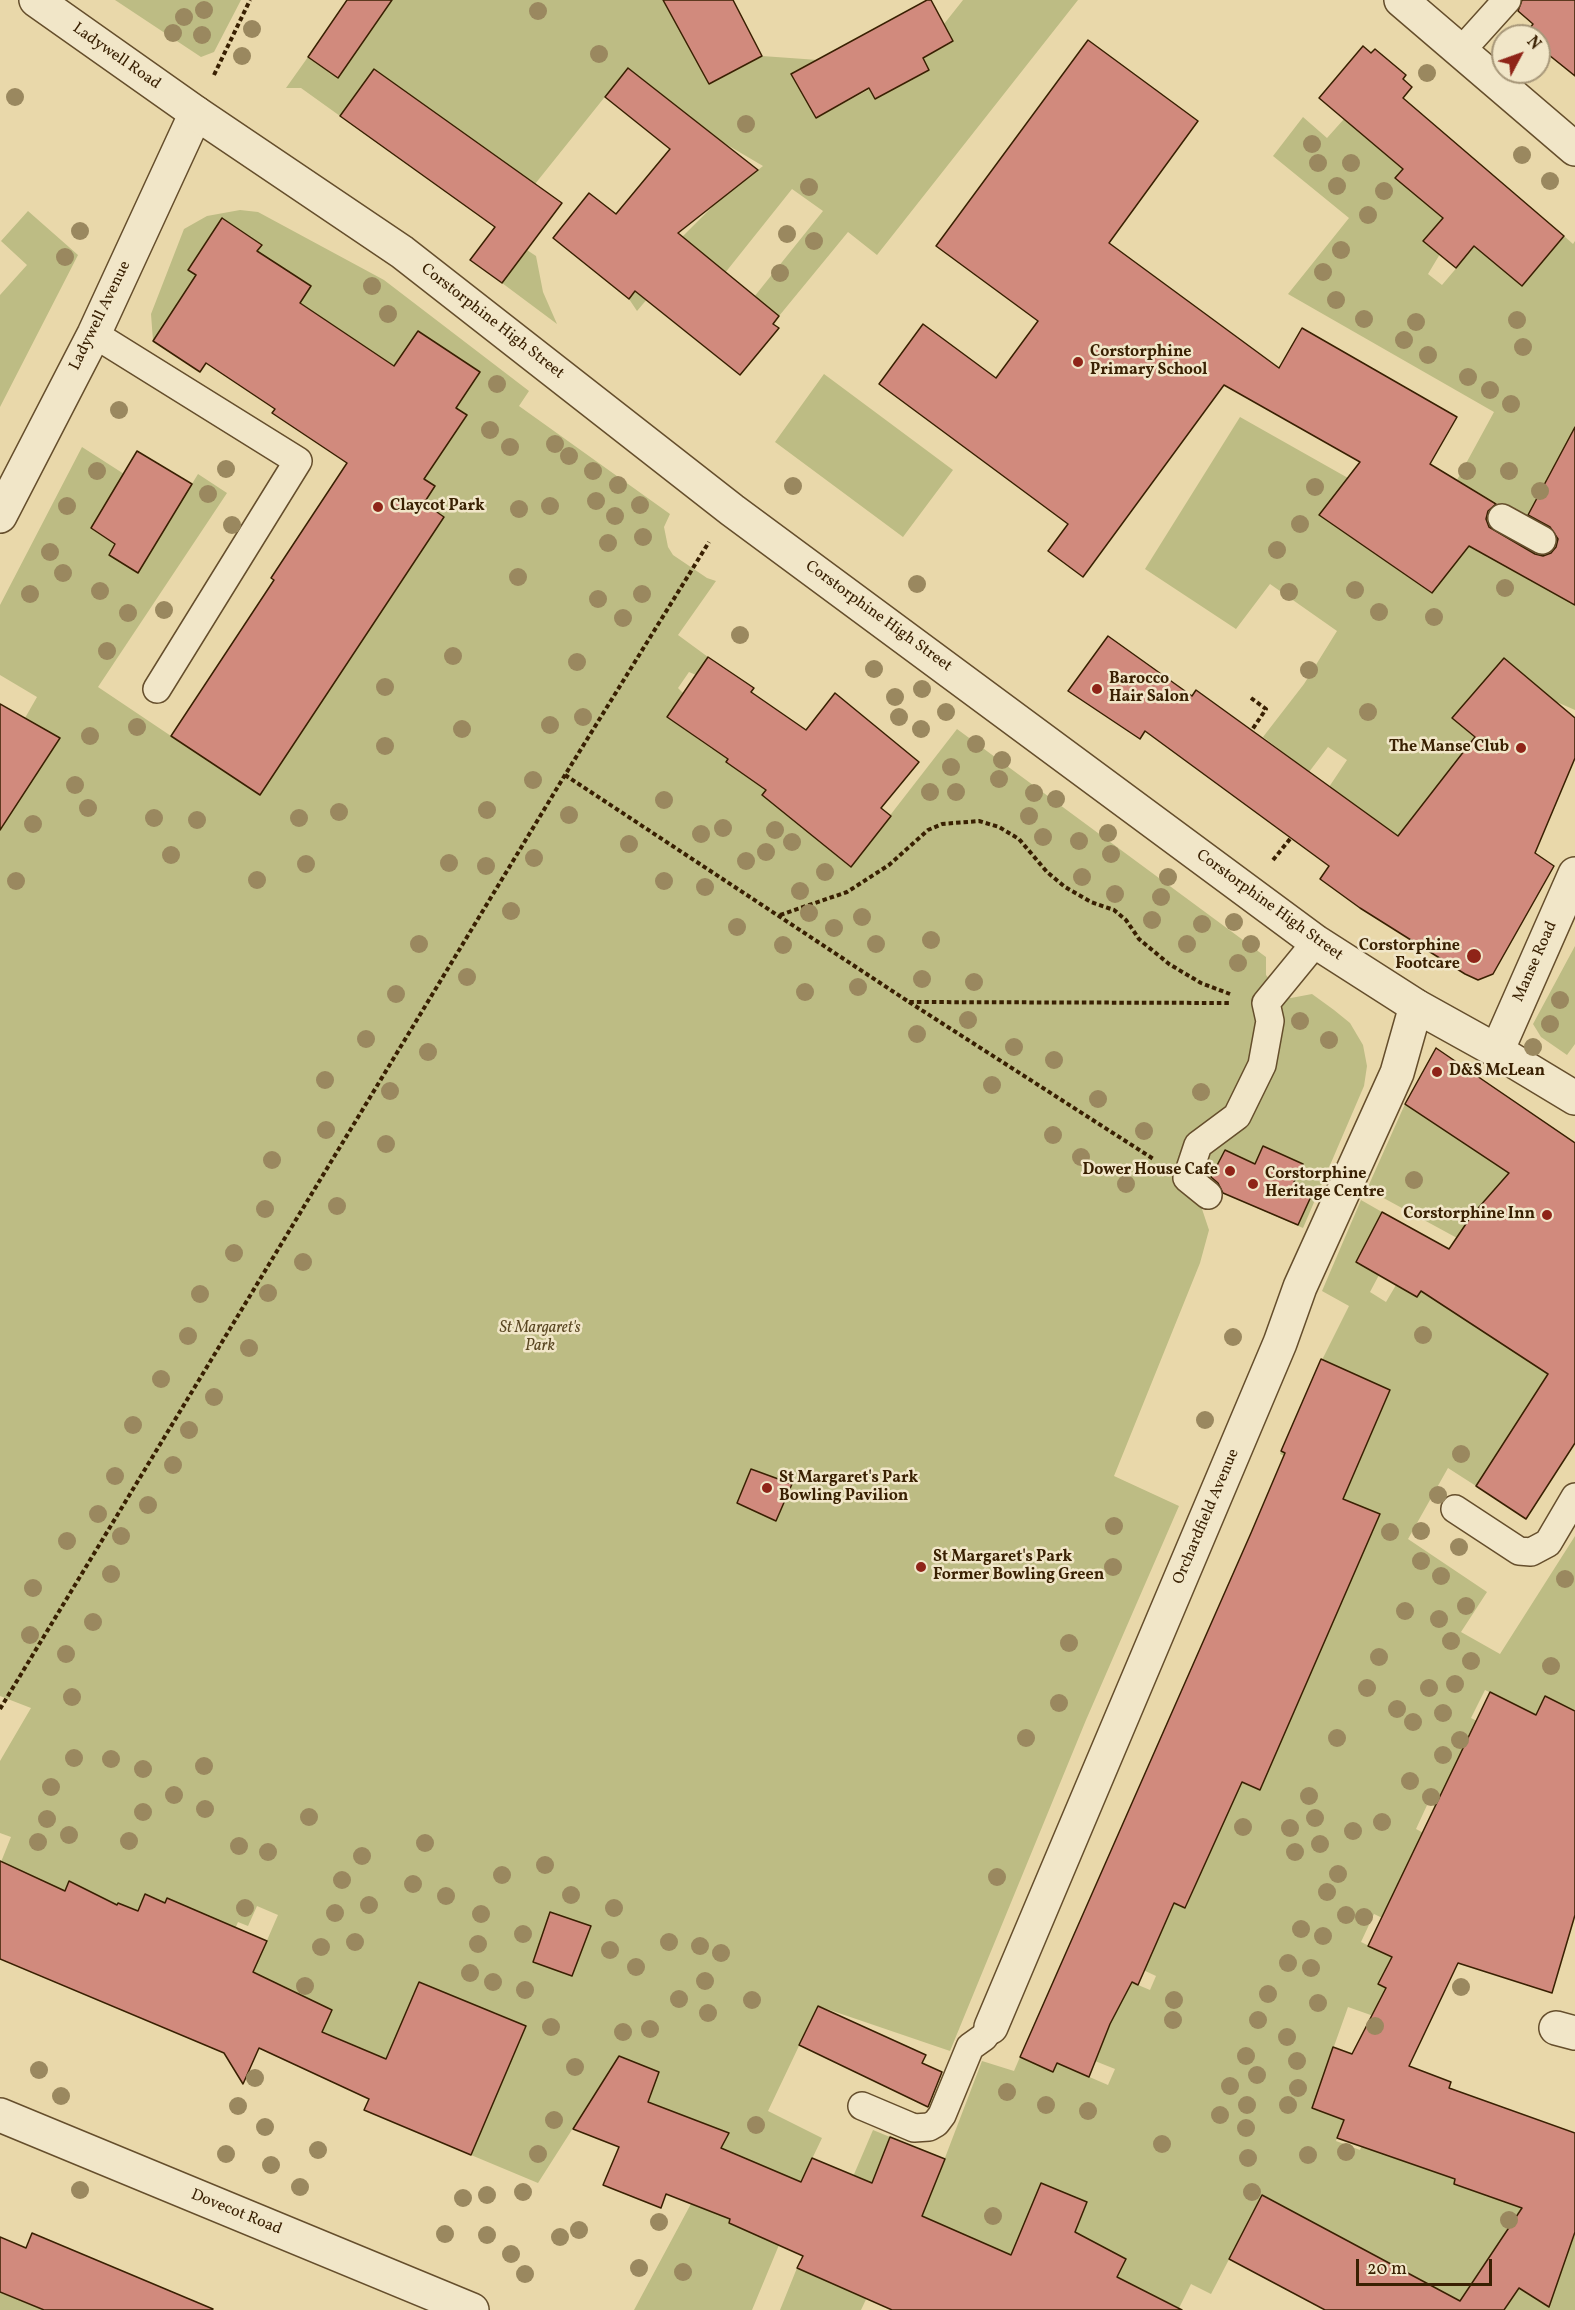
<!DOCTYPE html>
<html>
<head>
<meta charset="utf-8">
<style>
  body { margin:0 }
  #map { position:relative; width:1575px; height:2310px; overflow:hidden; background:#e9d8aa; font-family:Vollkorn,serif }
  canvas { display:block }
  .north { position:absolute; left:1491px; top:24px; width:60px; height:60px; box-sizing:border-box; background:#f1e6c8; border:2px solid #a79779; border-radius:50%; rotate:49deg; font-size:16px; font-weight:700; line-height:24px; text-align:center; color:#392002 }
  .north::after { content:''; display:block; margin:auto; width:21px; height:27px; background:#8f2418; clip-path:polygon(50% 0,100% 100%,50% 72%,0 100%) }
  .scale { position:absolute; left:1356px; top:2259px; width:136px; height:27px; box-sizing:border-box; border:3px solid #392002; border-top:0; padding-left:8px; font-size:18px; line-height:21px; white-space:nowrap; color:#392002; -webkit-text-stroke:4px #f1e6c8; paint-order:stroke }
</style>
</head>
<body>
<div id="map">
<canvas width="1575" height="2310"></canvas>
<div class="north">N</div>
<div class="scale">20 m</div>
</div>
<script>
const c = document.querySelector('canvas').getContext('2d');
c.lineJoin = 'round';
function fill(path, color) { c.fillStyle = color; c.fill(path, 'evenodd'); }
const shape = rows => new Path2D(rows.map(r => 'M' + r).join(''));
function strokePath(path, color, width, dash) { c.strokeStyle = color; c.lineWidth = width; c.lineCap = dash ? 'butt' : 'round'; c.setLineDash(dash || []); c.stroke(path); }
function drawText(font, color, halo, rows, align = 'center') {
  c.font = font + ' Vollkorn,serif'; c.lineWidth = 5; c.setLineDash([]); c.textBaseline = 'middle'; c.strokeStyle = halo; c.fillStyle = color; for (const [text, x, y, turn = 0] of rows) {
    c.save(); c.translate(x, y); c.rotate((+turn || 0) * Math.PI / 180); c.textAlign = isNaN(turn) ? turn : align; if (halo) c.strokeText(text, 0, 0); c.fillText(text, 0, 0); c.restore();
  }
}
fill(shape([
  [115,0,241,0,214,52,201,57],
  [392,0,663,0,693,55,719,79,762,56,818,60,816,118,870,89,875,99,929,70,923,58,953,42,944,24,963,0,1078,0,877,255,848,232,779,316,754,297,823,211,792,189,725,273,693,245,637,311,629,299,665,254,717,202,763,166,724,143,628,68,535,184,374,69,340,116,301,88,286,88,308,57,338,77],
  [1303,117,1327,138,1344,119,1417,153,1396,178,1443,218,1423,241,1440,254,1428,274,1442,285,1475,246,1522,286,1564,236,1573,244,1575,241,1575,458,1562,491,1541,529,1457,480,1494,412,1288,294,1349,218,1273,156],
  [240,210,258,212,384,280,529,391,519,406,670,514,664,527,668,547,673,555,707,578,716,581,678,635,708,657,696,675,689,672,678,688,683,693,667,717,712,749,722,734,737,745,726,762,760,786,801,727,807,730,794,755,762,795,850,867,957,729,1266,957,1266,975,1278,990,1291,998,1312,994,1334,1010,1350,1023,1363,1045,1367,1066,1364,1086,1303,1228,1211,1188,1202,1209,1209,1230,1200,1263,1114,1476,1179,1506,1086,1720,950,2051,818,2006,768,2111,822,2138,801,2182,732,2215,729,2223,779,2245,752,2310,634,2310,729,2133,696,2120,689,2136,642,2116,659,2072,619,2056,538,2183,471,2155,525,2026,494,2012,472,2064,386,2059,322,2031,245,1991,278,1915,257,1906,248,1926,238,1922,214,1978,167,1898,165,1903,145,1895,138,1911,118,1903,108,1928,58,1907,1,1862,11,1837,0,1833,0,1761,31,1708,0,1696,0,808,10,814,60,739,25,718,37,697,0,675,0,605,82,447,124,474,91,528,115,544,109,555,138,572,198,474,227,493,98,687,171,736,443,517,424,503,435,486,424,479,467,416,456,408,418,331,394,366,300,303,311,286,257,251,261,244,222,218,188,269,196,275,153,341,151,314,184,229,207,216],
  [550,1912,591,1927,572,1976,533,1961],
  [28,211,78,255,0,407,0,295,27,265,1,241],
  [527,250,536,256,543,292,557,324,502,283],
  [824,374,953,470,903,537,775,442],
  [1240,417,1348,478,1320,515,1431,593,1469,546,1575,605,1575,710,1543,696,1545,693,1504,658,1452,718,1475,738,1416,812,1356,905,1345,897,1329,787,1347,760,1328,747,1309,772,1263,737,1304,684,1337,631,1270,584,1236,629,1145,569],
  [1575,946,1575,1044,1567,1055,1541,1037,1533,1024],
  [1405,1104,1509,1173,1472,1215,1457,1238,1367,1189],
  [1361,1200,1382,1212,1356,1262,1379,1275,1370,1292,1386,1302,1396,1285,1417,1297,1421,1291,1575,1333,1476,1486,1448,1468,1408,1539,1487,1592,1461,1632,1500,1654,1575,1536,1575,1711,1545,1696,1536,1715,1485,1690,1471,1718,1499,1732,1487,1759,1463,1748,1449,1777,1480,1792,1466,1821,1428,1803,1416,1829,1446,1845,1412,1932,1374,1914,1361,1942,1392,1957,1379,1984,1386,1988,1379,2001,1404,2013,1399,2025,1348,2007,1312,2108,1344,2120,1336,2141,1360,2150,1373,2114,1464,2154,1454,2183,1477,2192,1575,2193,1575,2310,1504,2310,1519,2288,1549,2307,1567,2255,1454,2310,1438,2289,1262,2196,1211,2294,1191,2284,1179,2308,1117,2277,1126,2259,999,2285,901,2225,861,2310,780,2310,797,2268,858,2294,837,2214,873,2130,890,2137,875,2175,930,2197,982,2061,1014,2071,1020,2057,1053,2071,1057,2063,1108,2085,1115,2069,1095,2061,1089,2049,1131,1982,1150,1990,1156,1976,1105,1952,1075,1933,1078,1926,1150,1958,1174,1903,1186,1908,1196,1884,1215,1809,1379,1514,1334,1495,1340,1481,1280,1454,1281,1451,1351,1481,1390,1391,1322,1360,1349,1306,1322,1291],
  [11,2241,26,2248,7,2295,44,2310,0,2310,0,2268]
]), '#bdbc84');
const building = shape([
  [347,0,392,0,338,78,308,57,347,0],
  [663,0,733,0,762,56,709,84,663,0],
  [927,0,931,0,953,41,923,58,929,70,875,99,869,88,816,118,791,74,927,0],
  [1522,0,1575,0,1575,76,1539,47,1539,36,1525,35,1533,24,1518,11,1522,0],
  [1088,40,1198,121,1109,243,1279,368,1302,328,1457,417,1430,464,1496,504,1488,511,1486,519,1489,527,1535,554,1543,556,1551,553,1556,547,1558,539,1550,527,1528,515,1575,427,1575,605,1469,546,1432,593,1319,515,1360,462,1224,385,1083,577,1048,551,1068,524,879,384,923,324,996,378,1038,321,936,246,1088,40],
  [1363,46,1371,53,1375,49,1406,75,1403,79,1412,87,1403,98,1564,236,1522,286,1474,246,1456,268,1423,241,1443,218,1395,178,1403,169,1319,98,1363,46],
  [628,68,758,170,678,233,779,316,773,324,779,328,740,375,635,291,629,299,553,238,589,193,616,214,670,149,605,97,628,68],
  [374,69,562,203,502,283,470,260,495,227,340,116,374,69],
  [222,218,262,245,257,251,311,286,300,303,394,366,418,331,480,372,456,408,467,415,424,479,435,486,424,503,444,517,260,795,171,736,274,580,271,578,347,463,272,413,275,409,206,363,200,372,153,341,196,275,188,270,222,218],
  [137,451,192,484,138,573,109,555,115,544,91,528,137,451],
  [1108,636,1192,696,1196,690,1398,836,1475,737,1452,718,1504,658,1575,718,1575,758,1535,853,1554,866,1493,974,1478,980,1465,974,1360,908,1320,879,1329,866,1145,731,1140,739,1068,691,1108,636],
  [708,657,754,688,751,692,806,730,835,693,919,762,881,808,891,816,851,867,762,795,766,790,726,762,728,759,667,717,708,657],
  [0,704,60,738,0,830,0,704],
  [1436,1048,1575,1143,1575,1443,1526,1519,1476,1486,1548,1374,1421,1291,1417,1297,1356,1262,1382,1212,1449,1249,1472,1215,1509,1173,1405,1104,1436,1048],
  [1263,1146,1303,1164,1294,1182,1314,1190,1298,1225,1223,1193,1218,1183,1211,1177,1225,1150,1255,1164,1263,1146],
  [1321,1359,1390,1390,1343,1499,1380,1514,1260,1790,1242,1782,1185,1908,1174,1903,1138,1985,1132,1982,1110,2024,1089,2077,1057,2063,1053,2072,1020,2057,1251,1533,1285,1453,1281,1451,1321,1359],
  [751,1469,792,1484,776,1521,737,1503,751,1469],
  [1490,1692,1536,1715,1545,1696,1575,1711,1575,1915,1552,1993,1458,1963,1409,2066,1451,2082,1449,2088,1575,2133,1575,2232,1549,2307,1519,2288,1504,2310,1325,2310,1229,2259,1262,2195,1460,2301,1522,2208,1454,2184,1455,2179,1337,2138,1344,2120,1312,2108,1333,2047,1352,2054,1386,1988,1378,1984,1392,1957,1368,1946,1490,1692],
  [0,1861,65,1891,69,1881,117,1905,118,1903,138,1911,145,1894,165,1903,167,1898,267,1941,253,1972,332,2010,322,2032,386,2059,419,1982,526,2026,471,2155,364,2110,369,2099,259,2048,243,2084,224,2053,0,1959,0,1861],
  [550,1912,591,1926,572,1976,533,1962,550,1912],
  [818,2006,926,2055,922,2063,942,2072,928,2107,799,2045,818,2006],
  [619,2056,659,2072,648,2102,729,2133,721,2148,801,2182,812,2158,872,2183,890,2137,945,2159,922,2216,1011,2255,1041,2183,1087,2202,1075,2232,1126,2259,1117,2277,1182,2310,892,2310,797,2268,803,2256,729,2223,730,2219,666,2194,661,2208,603,2185,619,2147,573,2129,619,2056],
  [32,2233,213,2309,212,2310,44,2310,0,2292,0,2237,26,2248,32,2233]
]);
fill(building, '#d18a7d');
strokePath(building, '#392002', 1.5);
const service = shape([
  [1461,51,1507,0],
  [94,334,298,461,157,689],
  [1502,518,1542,540],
  [1208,1195,1187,1178,1198,1145,1237,1116,1262,1065,1270,1021,1266,1003,1316,942],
  [1455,1509,1519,1551,1531,1552,1548,1543,1575,1497],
  [862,2106,914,2128,929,2127,936,2123,942,2115,970,2047,984,2037,991,2027]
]);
const minor = shape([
  [1401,0,1575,149],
  [0,516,94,334,196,113],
  [1497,1051,1575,874],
  [991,2027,1280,1343,1300,1287,1397,1073,1416,1006],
  [1556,2028,1575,2033],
  [0,2115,472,2310]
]);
const tertiary = shape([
  [36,0,196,113,402,252,732,510,1316,942,1416,1006,1497,1051,1575,1098]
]);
strokePath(service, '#654e2c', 30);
strokePath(minor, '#654e2c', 36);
strokePath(tertiary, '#654e2c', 36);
strokePath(shape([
  [214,75,250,0],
  [1251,698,1266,709,1252,730],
  [565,775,909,1002,1229,1003],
  [1273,860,1290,839],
  [780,915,847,892,889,865,928,830,942,824,979,821,999,827,1019,839,1047,872,1065,887,1091,902,1114,910,1126,920,1139,939,1169,964,1201,983,1230,994],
  [909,1002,1155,1160],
  [0,1709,565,775,709,542]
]), '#392002', 4, [4.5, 3]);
strokePath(service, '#f1e6c8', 27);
strokePath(minor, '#f1e6c8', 33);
strokePath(tertiary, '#f1e6c8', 33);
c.fillStyle = '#9a885f';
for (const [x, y] of [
  [204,10],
  [538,11],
  [184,17],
  [252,29],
  [173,33],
  [202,35],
  [599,54],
  [242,56],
  [1427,73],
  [15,97],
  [746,124],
  [1312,144],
  [1522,155],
  [1318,163],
  [1351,163],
  [1550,181],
  [1337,186],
  [809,187],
  [1384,191],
  [1368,215],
  [80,231],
  [787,234],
  [814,241],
  [1341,250],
  [65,257],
  [1323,272],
  [780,273],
  [372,286],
  [1336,300],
  [388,314],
  [1364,319],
  [1517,320],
  [1416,322],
  [1404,340],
  [1523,347],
  [1428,355],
  [1468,377],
  [497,384],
  [1490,390],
  [1511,404],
  [119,410],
  [490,430],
  [555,444],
  [510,447],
  [569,456],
  [226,469],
  [97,471],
  [593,471],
  [1467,471],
  [1509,471],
  [618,485],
  [793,486],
  [1315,487],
  [1540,491],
  [208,494],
  [596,501],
  [640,505],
  [67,506],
  [550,506],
  [519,509],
  [615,516],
  [1300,524],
  [232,525],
  [643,537],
  [608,543],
  [1277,550],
  [50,552],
  [63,573],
  [518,577],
  [917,584],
  [1505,588],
  [1355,590],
  [100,591],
  [1289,592],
  [30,594],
  [642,594],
  [598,599],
  [164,610],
  [1379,612],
  [128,613],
  [1434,617],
  [623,618],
  [740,635],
  [107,651],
  [453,656],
  [577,662],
  [874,669],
  [1309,670],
  [385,687],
  [922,689],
  [895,697],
  [946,712],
  [1368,712],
  [583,717],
  [899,717],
  [550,725],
  [137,727],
  [462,729],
  [921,729],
  [90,736],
  [976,744],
  [385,746],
  [1002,760],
  [951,767],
  [999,779],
  [533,780],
  [75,785],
  [930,792],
  [956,792],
  [1034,793],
  [1056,799],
  [664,800],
  [88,808],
  [487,810],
  [339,812],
  [569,815],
  [1029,816],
  [154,818],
  [299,818],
  [197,820],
  [33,824],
  [723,828],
  [775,830],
  [1108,833],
  [701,834],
  [1043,837],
  [1079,841],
  [792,842],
  [629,844],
  [766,852],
  [1111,854],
  [171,855],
  [534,858],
  [746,861],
  [449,863],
  [306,864],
  [486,866],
  [825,872],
  [1082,877],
  [1168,877],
  [257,880],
  [16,881],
  [664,881],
  [705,887],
  [800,891],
  [1115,894],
  [1161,897],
  [511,911],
  [809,913],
  [862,917],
  [1152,920],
  [1234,922],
  [1202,924],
  [737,927],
  [834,928],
  [931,940],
  [419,944],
  [876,944],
  [1187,944],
  [1251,944],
  [783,945],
  [1238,963],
  [467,977],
  [922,979],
  [974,982],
  [858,987],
  [805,992],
  [396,994],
  [1560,1000],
  [968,1020],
  [1300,1021],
  [1550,1024],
  [917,1034],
  [366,1039],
  [1329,1040],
  [1014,1047],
  [1533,1047],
  [428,1052],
  [1054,1060],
  [325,1080],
  [992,1085],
  [390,1091],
  [1201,1092],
  [1098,1099],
  [326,1130],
  [1144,1131],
  [1053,1135],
  [386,1144],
  [1081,1157],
  [272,1160],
  [1414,1180],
  [1126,1184],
  [337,1206],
  [265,1209],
  [234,1253],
  [303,1262],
  [268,1293],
  [200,1294],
  [1423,1335],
  [188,1336],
  [1233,1337],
  [249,1348],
  [161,1379],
  [214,1397],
  [1205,1420],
  [133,1425],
  [189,1430],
  [1461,1454],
  [173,1465],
  [115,1476],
  [1438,1495],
  [148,1505],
  [98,1514],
  [1114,1526],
  [1421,1531],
  [1390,1532],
  [121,1536],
  [67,1541],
  [1459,1547],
  [1421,1561],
  [1113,1567],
  [111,1574],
  [1441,1576],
  [1565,1579],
  [33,1588],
  [1466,1606],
  [1405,1611],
  [1439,1619],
  [93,1622],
  [30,1635],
  [1451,1641],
  [1069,1643],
  [66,1654],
  [1379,1657],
  [1471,1661],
  [1551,1666],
  [1455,1684],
  [1367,1688],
  [1429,1688],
  [72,1697],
  [1059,1703],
  [1397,1709],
  [1443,1713],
  [1413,1722],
  [1026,1738],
  [1337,1738],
  [1460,1740],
  [1443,1755],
  [74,1758],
  [111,1759],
  [204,1766],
  [143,1769],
  [1410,1781],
  [51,1787],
  [174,1795],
  [1309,1796],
  [1431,1797],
  [205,1809],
  [143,1812],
  [309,1817],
  [1315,1818],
  [47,1819],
  [1382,1822],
  [1243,1827],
  [1290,1828],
  [1353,1831],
  [69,1835],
  [129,1841],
  [38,1842],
  [425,1843],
  [1320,1844],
  [239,1846],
  [268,1852],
  [1295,1852],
  [362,1856],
  [545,1865],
  [1338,1874],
  [502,1875],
  [997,1877],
  [342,1880],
  [413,1884],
  [1327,1892],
  [571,1895],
  [446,1896],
  [369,1905],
  [245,1908],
  [614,1908],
  [335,1913],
  [481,1914],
  [1346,1915],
  [1364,1917],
  [1301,1929],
  [523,1934],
  [1323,1936],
  [355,1942],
  [669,1942],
  [478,1944],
  [700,1946],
  [321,1947],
  [610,1950],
  [721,1953],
  [1288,1963],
  [636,1967],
  [1311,1968],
  [470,1973],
  [705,1981],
  [493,1982],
  [305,1986],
  [1461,1987],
  [525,1990],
  [1268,1994],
  [679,1999],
  [752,2000],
  [1174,2000],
  [1318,2003],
  [708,2013],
  [1173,2020],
  [1258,2020],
  [1375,2026],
  [551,2027],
  [650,2029],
  [623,2032],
  [1287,2037],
  [1246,2056],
  [1297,2061],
  [575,2067],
  [39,2070],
  [1257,2075],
  [255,2078],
  [1230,2086],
  [1298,2088],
  [1007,2092],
  [61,2096],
  [1046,2105],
  [1247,2105],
  [1288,2105],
  [238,2106],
  [1088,2111],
  [1220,2115],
  [554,2120],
  [756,2125],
  [265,2127],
  [1246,2128],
  [1162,2144],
  [318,2150],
  [1346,2152],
  [226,2154],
  [538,2154],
  [1308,2155],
  [1248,2158],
  [271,2165],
  [300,2187],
  [80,2190],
  [523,2192],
  [1252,2192],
  [487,2195],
  [463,2198],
  [993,2216],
  [1509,2220],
  [659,2222],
  [579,2230],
  [445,2234],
  [487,2235],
  [560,2237],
  [511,2254],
  [639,2268],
  [683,2272],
  [525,2274]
]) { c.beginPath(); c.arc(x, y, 9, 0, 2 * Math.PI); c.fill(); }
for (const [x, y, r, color] of [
  [1078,362,6,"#8f2418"],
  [378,507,6,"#8f2418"],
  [1097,689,6,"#8f2418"],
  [1521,748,6,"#8f2418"],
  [1474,956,8,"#8f2418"],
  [1437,1072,6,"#8f2418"],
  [1230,1171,6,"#8f2418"],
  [1253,1184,6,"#8f2418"],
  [1547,1215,6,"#8f2418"],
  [767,1488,6,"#8f2418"],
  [921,1567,6,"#8f2418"]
]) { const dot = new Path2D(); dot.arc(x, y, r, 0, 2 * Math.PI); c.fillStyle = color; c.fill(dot); strokePath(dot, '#f1e6c8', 2); }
drawText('16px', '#392002', '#f1e6c8', [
  ["Ladywell Road",116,57,35],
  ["Ladywell Avenue",101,316,-64],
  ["Corstorphine High Street",492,322,38],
  ["Corstorphine High Street",878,617,36],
  ["Corstorphine High Street",1269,906,36],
  ["Manse Road",1536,962,-66],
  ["Orchardfield Avenue",1207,1517,-67],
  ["Dovecot Road",236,2213,22]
]);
drawText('bold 16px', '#392002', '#f1e6c8', [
  ["Corstorphine",1090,353],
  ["Primary School",1090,371],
  ["Claycot Park",390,507],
  ["Barocco",1109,680],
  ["Hair Salon",1109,698],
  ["The Manse Club",1509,748,"right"],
  ["Corstorphine",1460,947,"right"],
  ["Footcare",1460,965,"right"],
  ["D&S McLean",1449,1072],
  ["Dower House Cafe",1218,1171,"right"],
  ["Corstorphine",1265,1175],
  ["Heritage Centre",1265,1193],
  ["Corstorphine Inn",1535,1215,"right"],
  ["St Margaret's Park",779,1479],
  ["Bowling Pavilion",779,1497],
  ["St Margaret's Park",933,1558],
  ["Former Bowling Green",933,1576]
], 'left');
drawText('italic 16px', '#5a4722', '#f1e6c8', [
  ["St Margaret's",540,1329],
  ["Park",540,1347]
]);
</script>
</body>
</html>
